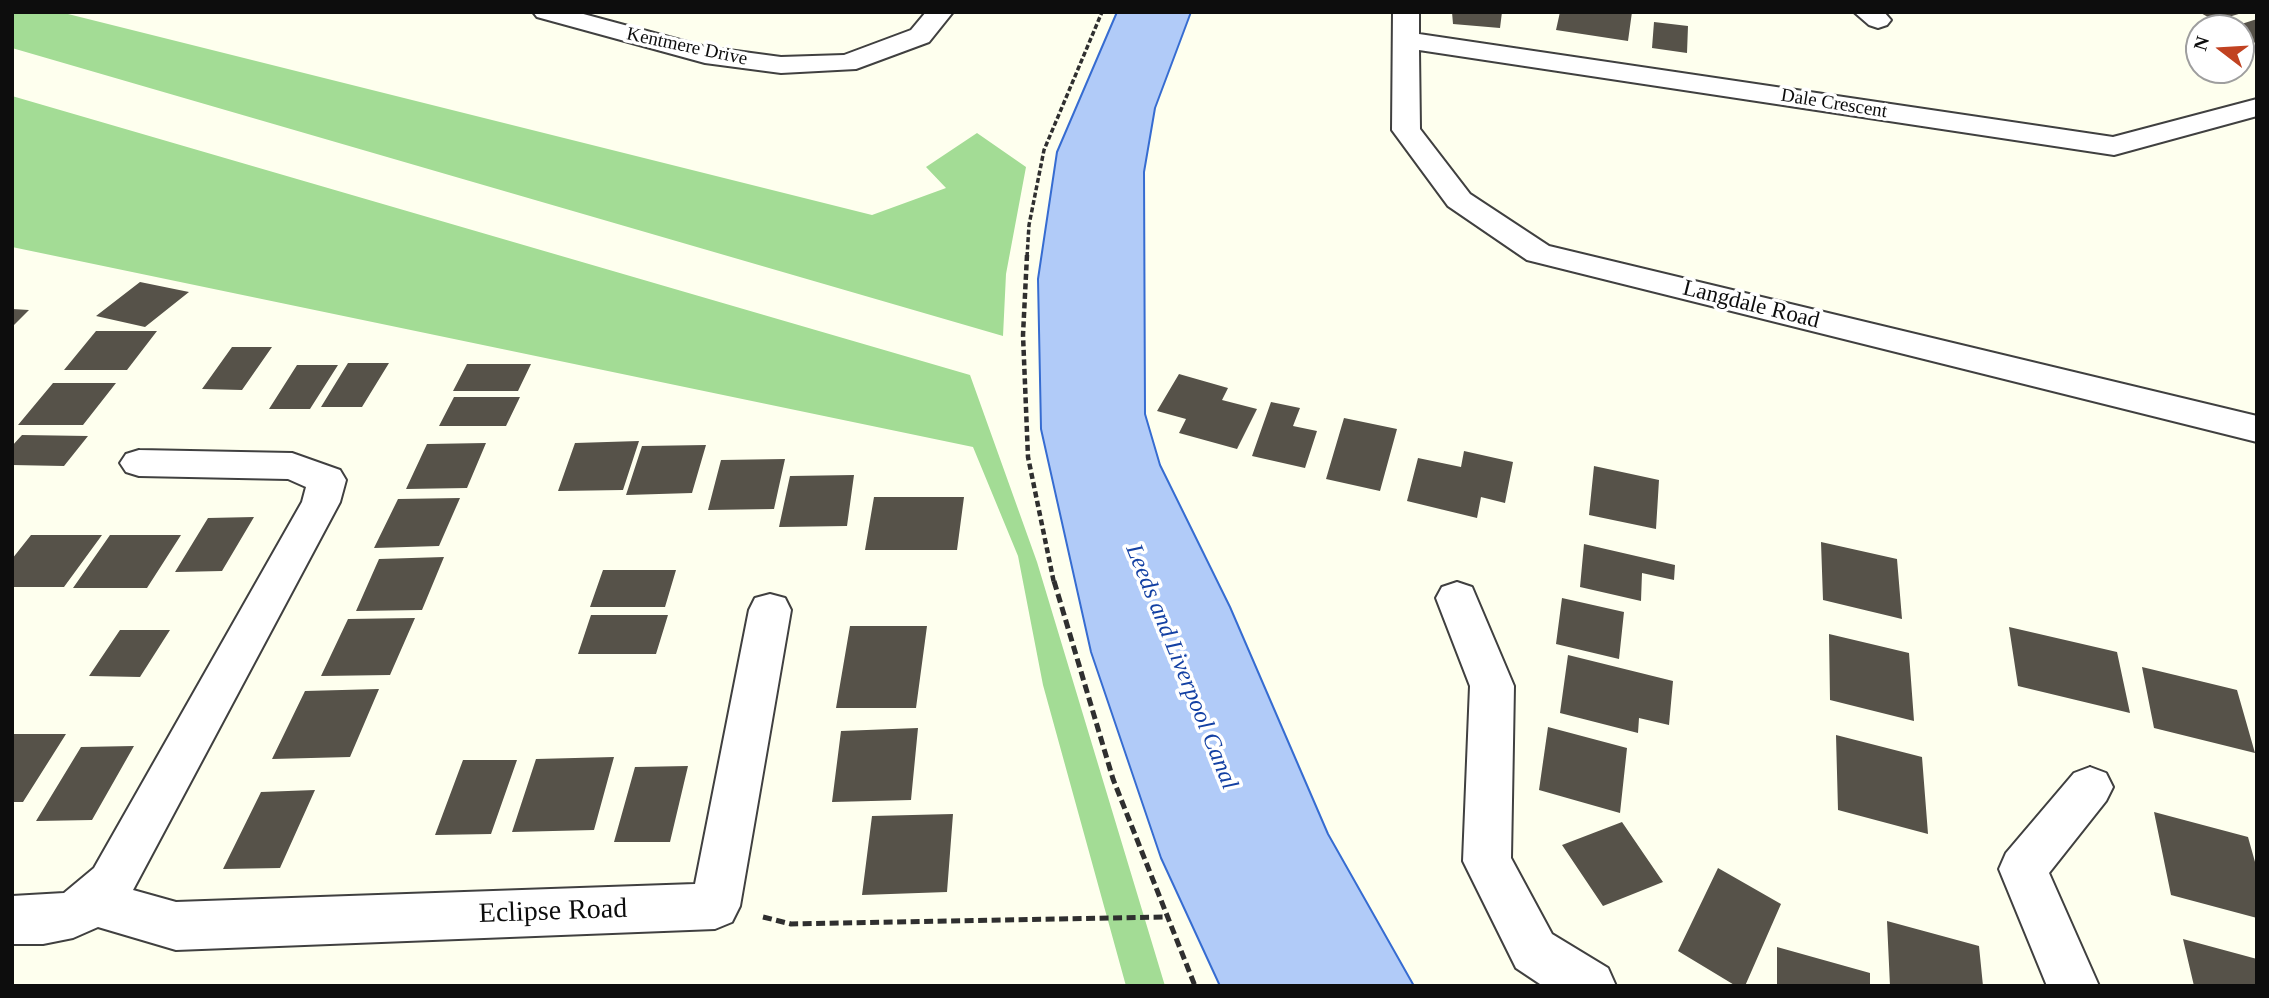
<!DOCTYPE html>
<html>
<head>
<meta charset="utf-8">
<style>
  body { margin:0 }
  #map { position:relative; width:2269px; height:998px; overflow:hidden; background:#feffee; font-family:"Times New Roman",serif }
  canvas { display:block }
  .frame { position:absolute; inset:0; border:14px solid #0d0d0d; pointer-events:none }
  .north { position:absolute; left:2185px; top:14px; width:70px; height:70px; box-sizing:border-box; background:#fff; border:2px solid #9e9e9e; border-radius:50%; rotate:287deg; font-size:19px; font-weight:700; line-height:28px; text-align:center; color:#0d0d0d }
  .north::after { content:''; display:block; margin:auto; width:24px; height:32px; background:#c14221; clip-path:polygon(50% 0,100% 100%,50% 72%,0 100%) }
</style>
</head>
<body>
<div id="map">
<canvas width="2269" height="998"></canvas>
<div class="frame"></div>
<div class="north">N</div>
</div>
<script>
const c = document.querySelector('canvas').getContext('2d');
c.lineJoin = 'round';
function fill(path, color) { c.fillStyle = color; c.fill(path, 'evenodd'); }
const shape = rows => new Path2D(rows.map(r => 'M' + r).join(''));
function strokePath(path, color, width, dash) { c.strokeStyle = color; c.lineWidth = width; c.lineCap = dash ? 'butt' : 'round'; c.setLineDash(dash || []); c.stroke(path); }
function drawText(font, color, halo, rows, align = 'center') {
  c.font = font + ' "Times New Roman",serif'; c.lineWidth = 7; c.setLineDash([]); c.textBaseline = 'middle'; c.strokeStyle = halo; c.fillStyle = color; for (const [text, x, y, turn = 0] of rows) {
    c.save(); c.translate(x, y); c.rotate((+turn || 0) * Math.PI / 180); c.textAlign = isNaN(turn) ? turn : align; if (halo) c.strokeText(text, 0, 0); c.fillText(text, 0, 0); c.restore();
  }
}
fill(shape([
  [12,12,60,12,872,215,946,188,926,167,977,133,1026,167,1006,274,1003,336,12,48],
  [12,96,970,375,1037,562,1165,986,1126,986,1043,685,1018,556,973,447,12,247]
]), '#a3dc95');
const water = shape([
  [1117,12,1191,12,1155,108,1144,172,1145,414,1160,465,1230,607,1328,834,1414,986,1220,986,1161,858,1091,652,1041,429,1038,279,1057,152,1117,12]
]);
fill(water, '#b1cbf8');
strokePath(water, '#366cd1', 2);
fill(shape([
  [1452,12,1502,12,1500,28,1453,24],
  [1560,12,1632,12,1628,41,1556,30],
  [2199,12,2242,12,2242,13,2215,21],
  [2257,19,2257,42,2244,45,2241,43,2241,28,2229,28],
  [1654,22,1688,26,1687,53,1652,48],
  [140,282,189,292,145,327,96,316],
  [12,309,29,310,12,327],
  [96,331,157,331,127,370,64,370],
  [232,347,272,347,242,390,202,389],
  [348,363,389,363,362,407,321,407],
  [467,364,531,364,518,391,453,391],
  [297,365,338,365,310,409,269,409],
  [1179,374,1228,388,1222,400,1257,409,1237,449,1179,433,1186,419,1157,411],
  [53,383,116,383,83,425,18,425],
  [454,397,520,397,506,426,439,426],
  [1271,402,1300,408,1293,426,1317,431,1305,468,1252,456],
  [1344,418,1397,429,1380,491,1326,479],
  [22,435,88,436,64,466,12,465,12,446],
  [639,441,623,490,558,491,575,443],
  [486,443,467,488,406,489,427,444],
  [706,445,692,493,626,495,642,446],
  [1464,451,1513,462,1505,503,1481,497,1477,518,1407,501,1418,458,1461,467],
  [785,459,774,509,708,510,721,460],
  [1594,466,1659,480,1656,529,1589,515],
  [854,475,847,526,779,527,790,476],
  [874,497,964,497,957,550,865,550],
  [460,498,439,546,374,548,398,499],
  [254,517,222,571,175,572,208,518],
  [31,535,102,535,64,587,12,587,12,559],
  [110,535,181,535,147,588,73,588],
  [1821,542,1897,559,1902,619,1823,600],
  [1584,544,1675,565,1674,580,1642,573,1641,601,1580,587],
  [444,557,422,610,356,611,379,559],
  [603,570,676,570,665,607,590,607],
  [1562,598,1624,612,1619,659,1556,644],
  [591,615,668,615,656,654,578,654],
  [415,618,390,675,321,676,348,619],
  [850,626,927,626,916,708,836,708],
  [2009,627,2117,652,2130,713,2018,686],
  [120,630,170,630,140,677,89,676],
  [1829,634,1909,653,1914,721,1830,700],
  [1568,655,1673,681,1669,725,1639,718,1638,733,1560,713],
  [2142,667,2237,690,2255,753,2154,728],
  [379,689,350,757,272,759,305,691],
  [1548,727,1627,748,1620,813,1539,790],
  [918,728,911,800,832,802,841,731],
  [12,734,66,734,23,802,12,802],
  [1836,735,1922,757,1928,834,1838,810],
  [134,746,92,820,36,821,81,747],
  [614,757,594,830,512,832,536,759],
  [463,760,517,760,491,834,435,835],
  [688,766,670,842,614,842,635,767],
  [315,790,280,868,223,869,261,792],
  [2154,812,2248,837,2257,869,2257,918,2171,895],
  [953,814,947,892,862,895,872,816],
  [1622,822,1663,882,1603,906,1562,845],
  [1718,868,1781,904,1745,986,1736,986,1678,951],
  [1887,921,1979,946,1983,986,1890,986],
  [2183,939,2257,959,2257,986,2194,986],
  [1777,947,1870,973,1870,986,1777,986]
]), '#565249');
const minor = shape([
  [533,12,576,12,706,47,781,57,844,55,911,30,926,12,953,12,929,42,856,69,781,73,705,63,537,17,533,12],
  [1393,12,1419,12,1419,34,2113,137,2257,99,2257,116,2114,155,1419,50,1420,129,1470,194,1549,246,2257,416,2257,442,1527,260,1448,206,1392,130,1393,12],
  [1854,12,1884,12,1891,20,1887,25,1878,28,1869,25,1854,12],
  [139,450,292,453,340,470,346,480,340,502,133,890,176,902,695,884,749,610,755,598,770,594,785,598,791,610,740,906,732,922,715,929,176,950,98,927,73,938,43,944,12,944,12,896,64,893,94,868,302,502,306,487,288,479,139,476,126,472,120,463,126,454,139,450],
  [1457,582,1472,587,1514,686,1511,858,1552,934,1608,968,1616,986,1543,986,1516,968,1463,861,1470,686,1436,598,1442,587,1457,582],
  [2090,767,2106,773,2113,787,2106,801,2049,873,2099,986,2047,986,1999,869,2006,853,2074,773,2090,767]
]);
strokePath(minor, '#404040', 4);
strokePath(shape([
  [1027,257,1029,225,1044,150,1102,12]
]), '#2f2f2f', 3.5, [5, 2.5]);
strokePath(shape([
  [1027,255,1023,335,1028,457,1054,583]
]), '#2f2f2f', 4.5, [6, 3.5]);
strokePath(shape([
  [1054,581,1113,779,1195,986],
  [763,917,791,924,1168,917]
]), '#2f2f2f', 5, [9, 4.5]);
fill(minor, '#fff');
drawText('19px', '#0d0d0d', '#fff', [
  ["Kentmere Drive",687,47,12],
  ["Dale Crescent",1834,104,9]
]);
drawText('23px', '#0d0d0d', '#fff', [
  ["Langdale Road",1751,305,14]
]);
drawText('italic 24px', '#1340a3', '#fff', [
  ["Leeds and Liverpool Canal",1181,667,68]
]);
drawText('28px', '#0d0d0d', '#fff', [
  ["Eclipse Road",553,912,-2]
]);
</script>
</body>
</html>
